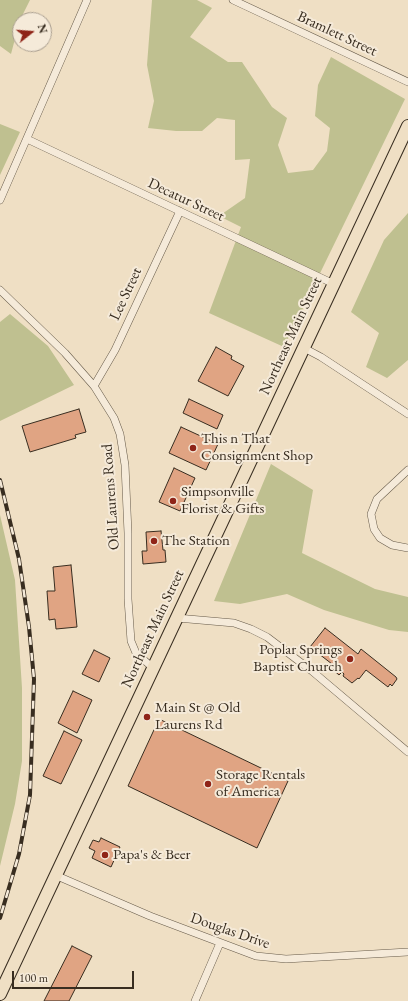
<!DOCTYPE html>
<html>
<head>
<meta charset="utf-8">
<style>
  body { margin:0 }
  #map { position:relative; width:408px; height:1001px; overflow:hidden; background:#efdfc4; font-family:"EB Garamond",serif }
  canvas { display:block }
  .north { position:absolute; left:12px; top:12px; width:40px; height:40px; box-sizing:border-box; background:#f5ead9; border:1px solid #a99e8f; border-radius:50%; rotate:73deg; font-size:11px; font-weight:700; line-height:16px; text-align:center; color:#382d20 }
  .north::after { content:''; display:block; margin:auto; width:14px; height:18px; background:#8f2418; clip-path:polygon(50% 0,100% 100%,50% 72%,0 100%) }
  .scale { position:absolute; left:12px; top:971px; width:122px; height:18px; box-sizing:border-box; border:2px solid #382d20; border-top:0; padding-left:5px; font-size:12px; line-height:14px; white-space:nowrap; color:#382d20; -webkit-text-stroke:3px #f5ead9; paint-order:stroke }
</style>
</head>
<body>
<div id="map">
<canvas width="408" height="1001"></canvas>
<div class="north">N</div>
<div class="scale">100 m</div>
</div>
<script>
const c = document.querySelector('canvas').getContext('2d');
c.lineJoin = 'round';
function fill(path, color) { c.fillStyle = color; c.fill(path, 'evenodd'); }
const shape = rows => new Path2D(rows.map(r => 'M' + r).join(''));
function strokePath(path, color, width, dash) { c.strokeStyle = color; c.lineWidth = width; c.lineCap = dash ? 'butt' : 'round'; c.setLineDash(dash || []); c.stroke(path); }
function drawText(font, color, halo, rows, align = 'center') {
  c.font = font + ' "EB Garamond",serif'; c.lineWidth = 4; c.setLineDash([]); c.textBaseline = 'middle'; c.strokeStyle = halo; c.fillStyle = color; for (const [text, x, y, turn = 0] of rows) {
    c.save(); c.translate(x, y); c.rotate((+turn || 0) * Math.PI / 180); c.textAlign = isNaN(turn) ? turn : align; if (halo) c.strokeText(text, 0, 0); c.fillText(text, 0, 0); c.restore();
  }
}
fill(shape([
  [0,0,30,0,20,20,11,54,0,46],
  [152,0,197,0,212,8,190,37,228,62,242,62,272,107,287,118,278,145,288,173,313,170,327,151,330,128,315,116,318,85,331,57,405,99,284,347,209,313,241,227,219,216,245,198,250,159,235,160,235,120,217,118,202,131,176,131,148,128,154,101,147,65],
  [0,124,20,132,0,175],
  [408,213,408,360,387,378,366,367,379,333,351,312,384,240],
  [10,314,48,346,74,385,0,421,0,322],
  [271,464,313,490,302,553,375,589,408,597,408,632,389,630,324,610,287,594,240,604,214,601],
  [0,515,15,580,22,688,22,761,15,804,0,866]
]), '#bfc090');
const building = shape([
  [216,347,232,356,231,359,244,366,228,396,198,381,216,347],
  [189,399,223,415,217,429,183,413,189,399],
  [79,409,86,432,75,435,76,438,30,452,22,426,79,409],
  [181,427,218,444,206,470,169,453,181,427],
  [174,468,195,478,180,511,159,502,174,468],
  [161,531,163,550,165,550,166,562,143,564,142,551,147,551,146,532,161,531],
  [71,565,77,627,56,629,55,619,49,620,47,591,55,591,53,567,71,565],
  [325,628,358,654,361,649,396,677,397,679,392,686,390,684,388,687,366,670,359,679,358,678,352,683,343,676,344,674,342,672,339,675,330,667,332,664,310,647,325,628],
  [94,650,110,658,99,682,82,674,94,650],
  [73,691,92,700,77,733,58,723,73,691],
  [159,719,288,781,257,848,128,786,159,719],
  [64,731,82,740,61,784,43,776,64,731],
  [101,838,120,847,111,867,92,858,95,851,89,848,93,840,99,842,101,838],
  [72,946,92,956,69,1001,44,1001,72,946]
]);
fill(building, '#e0a483');
strokePath(building, '#382d20', 1);
const minor = shape([
  [233,0,408,82],
  [27,139,334,284],
  [0,200,87,0],
  [0,290,65,353,94,386,114,418,120,434,125,465,128,533,128,599,131,641,136,653,153,668],
  [304,348,321,357,408,414],
  [94,386,115,350,180,211],
  [408,470,377,499,371,514,374,529,380,538,392,545,408,548],
  [177,618,234,623,251,629,267,637,312,671,408,752],
  [55,875,150,916,256,956,286,959,408,952],
  [195,1001,220,943]
]);
const primary = shape([
  [0,994,408,126]
]);
strokePath(minor, '#665a49', 8);
strokePath(primary, '#382d20', 14);
strokePath(minor, '#f5ead9', 7);
strokePath(primary, '#efdfc4', 12);
const rail = shape([
  [0,480,19,559,29,627,34,679,30,795,19,854,0,918]
]);
strokePath(rail, '#382d20', 4);
strokePath(rail, '#f5ead9', 2.5, [8]);
for (const [x, y, r, color] of [
  [193,448,4,"#8f2418"],
  [173,501,4,"#8f2418"],
  [154,541,4,"#8f2418"],
  [350,659,4,"#8f2418"],
  [147,717,4,"#8f2418"],
  [208,784,4,"#8f2418"],
  [105,855,4,"#8f2418"]
]) { const dot = new Path2D(); dot.arc(x, y, r, 0, 2 * Math.PI); c.fillStyle = color; c.fill(dot); strokePath(dot, '#f5ead9', 1.5); }
drawText('15px', '#382d20', '#f5ead9', [
  ["Bramlett Street",337,34,25],
  ["Decatur Street",186,200,25],
  ["Lee Street",126,294,-65],
  ["Northeast Main Street",291,336,-65],
  ["Old Laurens Road",111,497,-94],
  ["Northeast Main Street",153,629,-65],
  ["Douglas Drive",230,931,19]
]);
drawText('15px', '#382d20', '#f5ead9', [
  ["This n That",201,439],
  ["Consignment Shop",201,456],
  ["Simpsonville",181,492],
  ["Florist & Gifts",181,509],
  ["The Station",162,541],
  ["Poplar Springs",342,650,"right"],
  ["Baptist Church",342,667,"right"],
  ["Main St @ Old",155,708],
  ["Laurens Rd",155,725],
  ["Storage Rentals",216,775],
  ["of America",216,792],
  ["Papa's & Beer",113,855]
], 'left');
</script>
</body>
</html>
